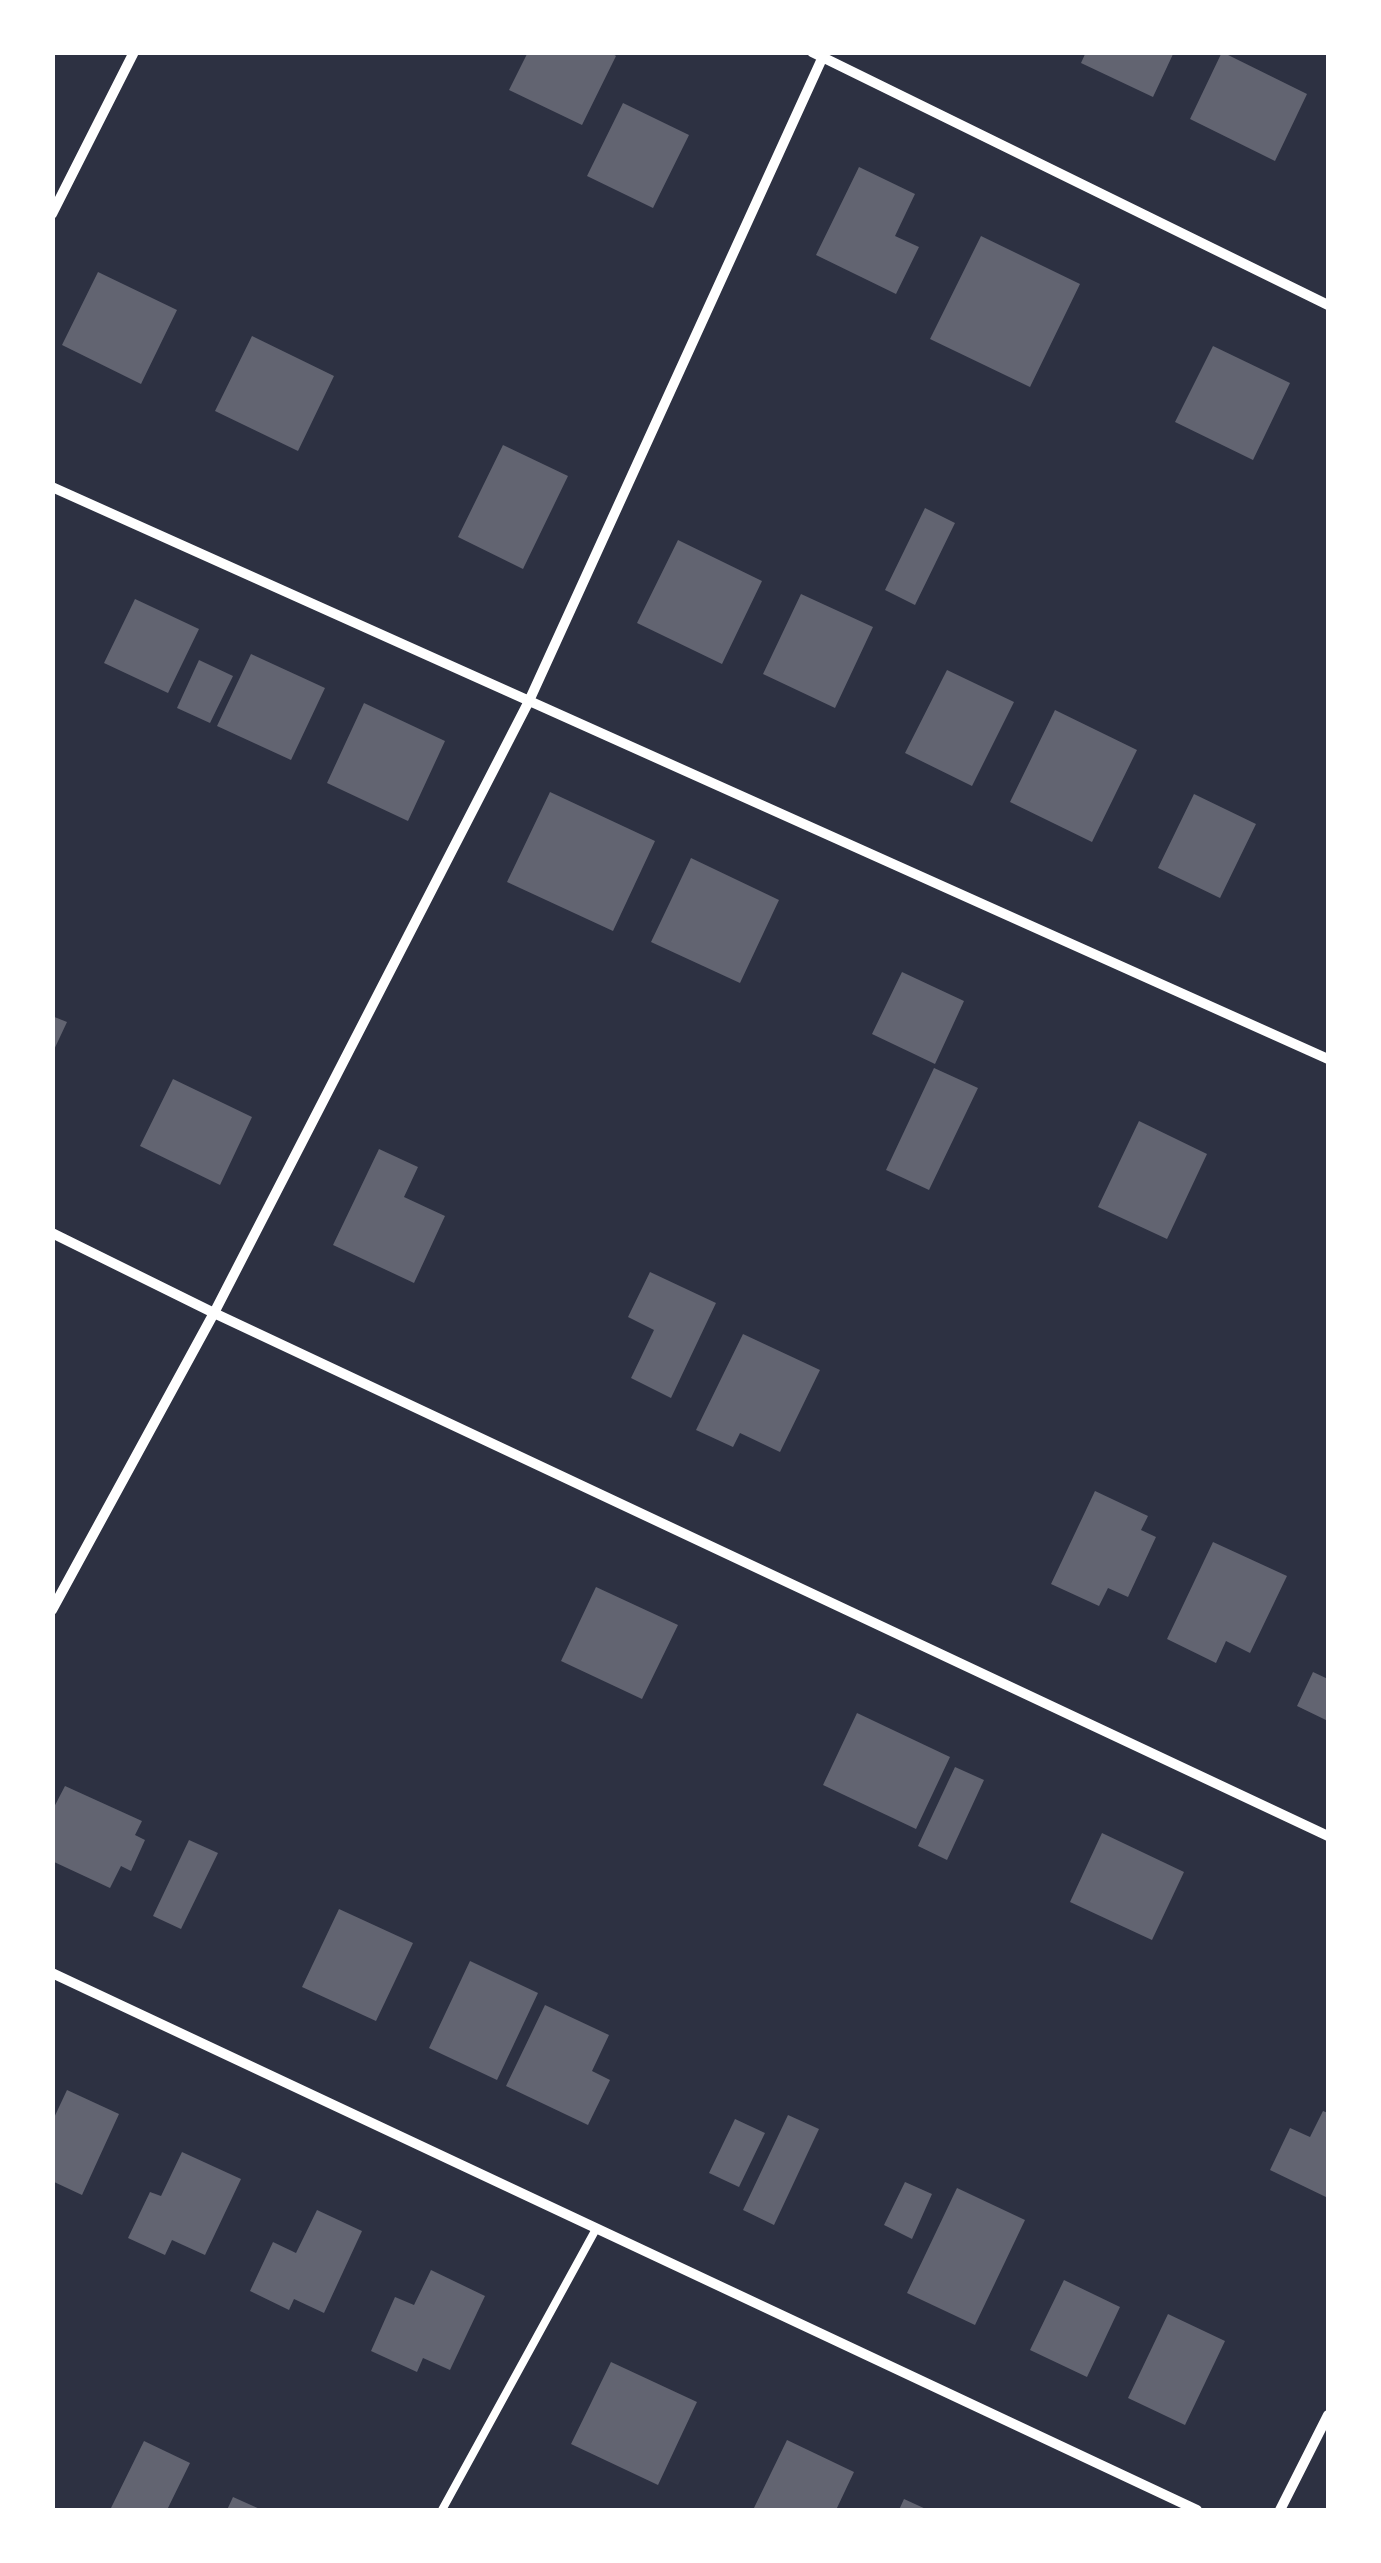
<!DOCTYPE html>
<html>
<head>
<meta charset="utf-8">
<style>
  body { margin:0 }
  #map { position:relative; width:1381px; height:2563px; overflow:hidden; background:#2d3142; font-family:"PT Sans",sans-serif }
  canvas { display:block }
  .frame { position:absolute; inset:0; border:55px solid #fff; pointer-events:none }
</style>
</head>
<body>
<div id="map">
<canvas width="1381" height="2563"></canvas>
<div class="frame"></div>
</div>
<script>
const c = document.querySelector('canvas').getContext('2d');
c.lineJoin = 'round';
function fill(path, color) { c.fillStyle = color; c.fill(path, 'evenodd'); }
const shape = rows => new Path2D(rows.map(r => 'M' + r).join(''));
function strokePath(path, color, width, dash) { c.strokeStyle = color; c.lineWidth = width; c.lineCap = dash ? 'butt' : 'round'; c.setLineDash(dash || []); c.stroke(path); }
fill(shape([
  [528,52,610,52,616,56,582,125,509,90],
  [1086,52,1174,52,1153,97,1081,63],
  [1222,52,1307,94,1275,161,1190,119],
  [623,103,689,135,653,208,587,176],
  [859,167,915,194,895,236,919,247,896,294,816,255],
  [981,236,1080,284,1030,387,930,339],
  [98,272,177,310,141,384,62,345],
  [252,336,334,376,298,451,215,411],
  [1213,346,1290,383,1253,460,1175,422],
  [503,445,568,476,523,569,458,537],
  [925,508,955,523,915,605,885,590],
  [678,540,762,581,722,664,637,623],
  [801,594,873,627,835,708,763,674],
  [135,599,199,629,168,693,104,663],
  [251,654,325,688,291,760,217,726],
  [199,660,233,676,210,723,177,708],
  [947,670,1014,702,972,786,905,753],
  [364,703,445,741,408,821,327,783],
  [1055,710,1137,750,1092,842,1010,802],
  [550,792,655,841,613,931,507,882],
  [1194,794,1256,824,1220,898,1158,868],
  [691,858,779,900,740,983,651,942],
  [902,972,964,1001,935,1064,872,1034],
  [52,1016,67,1022,52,1054],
  [934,1068,978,1088,929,1190,886,1170],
  [173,1079,252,1117,220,1185,140,1146],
  [1139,1121,1207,1154,1167,1239,1098,1207],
  [379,1149,418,1167,404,1197,445,1216,414,1283,333,1245],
  [650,1272,716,1303,671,1398,631,1378,654,1330,628,1317],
  [743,1334,820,1370,780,1452,740,1433,733,1447,696,1430],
  [1095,1491,1148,1516,1141,1530,1156,1537,1128,1597,1108,1588,1099,1606,1051,1584],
  [1213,1542,1287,1576,1250,1653,1226,1641,1216,1663,1167,1639],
  [596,1587,678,1625,642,1699,561,1661],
  [1313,1672,1328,1679,1328,1721,1297,1706],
  [857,1713,950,1757,916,1829,823,1785],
  [955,1767,984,1780,947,1860,918,1846],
  [65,1786,142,1821,135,1835,145,1840,131,1871,121,1866,110,1888,52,1861,52,1811],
  [1102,1833,1184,1872,1152,1940,1070,1902],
  [189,1840,218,1853,181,1929,153,1916],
  [339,1909,413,1943,376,2021,302,1987],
  [470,1961,538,1993,497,2080,429,2048],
  [545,2005,609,2035,592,2071,610,2080,588,2125,506,2086],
  [67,2090,119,2114,82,2195,52,2181,52,2122],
  [1323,2111,1328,2113,1328,2198,1270,2170,1290,2128,1310,2137],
  [788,2115,819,2129,774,2225,743,2210],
  [735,2119,765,2133,739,2187,709,2173],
  [182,2152,241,2179,205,2255,172,2240,165,2255,128,2238,150,2192,161,2196],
  [905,2182,932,2194,912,2239,884,2225],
  [957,2188,1025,2220,975,2325,907,2293],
  [317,2210,362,2231,324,2313,294,2299,289,2310,250,2291,273,2242,296,2253],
  [431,2270,485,2296,450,2370,423,2358,417,2372,371,2351,395,2297,414,2305],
  [1064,2280,1120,2307,1087,2377,1030,2350],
  [1168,2314,1225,2341,1185,2425,1128,2398],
  [611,2362,697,2402,658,2485,571,2444],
  [787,2440,854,2472,836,2510,753,2510],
  [144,2441,190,2463,167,2510,110,2510],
  [233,2497,262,2510,227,2510],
  [904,2499,928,2510,899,2510]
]), '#626471');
strokePath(shape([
  [442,2510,596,2229]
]), '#fff', 8);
strokePath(shape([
  [812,52,1328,305],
  [52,214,134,52],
  [52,487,1328,1059],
  [52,1233,214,1313,1328,1836],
  [52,1610,214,1313,529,701,825,52],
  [52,1973,1197,2510],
  [1280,2510,1328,2415]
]), '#fff', 10);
</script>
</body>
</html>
